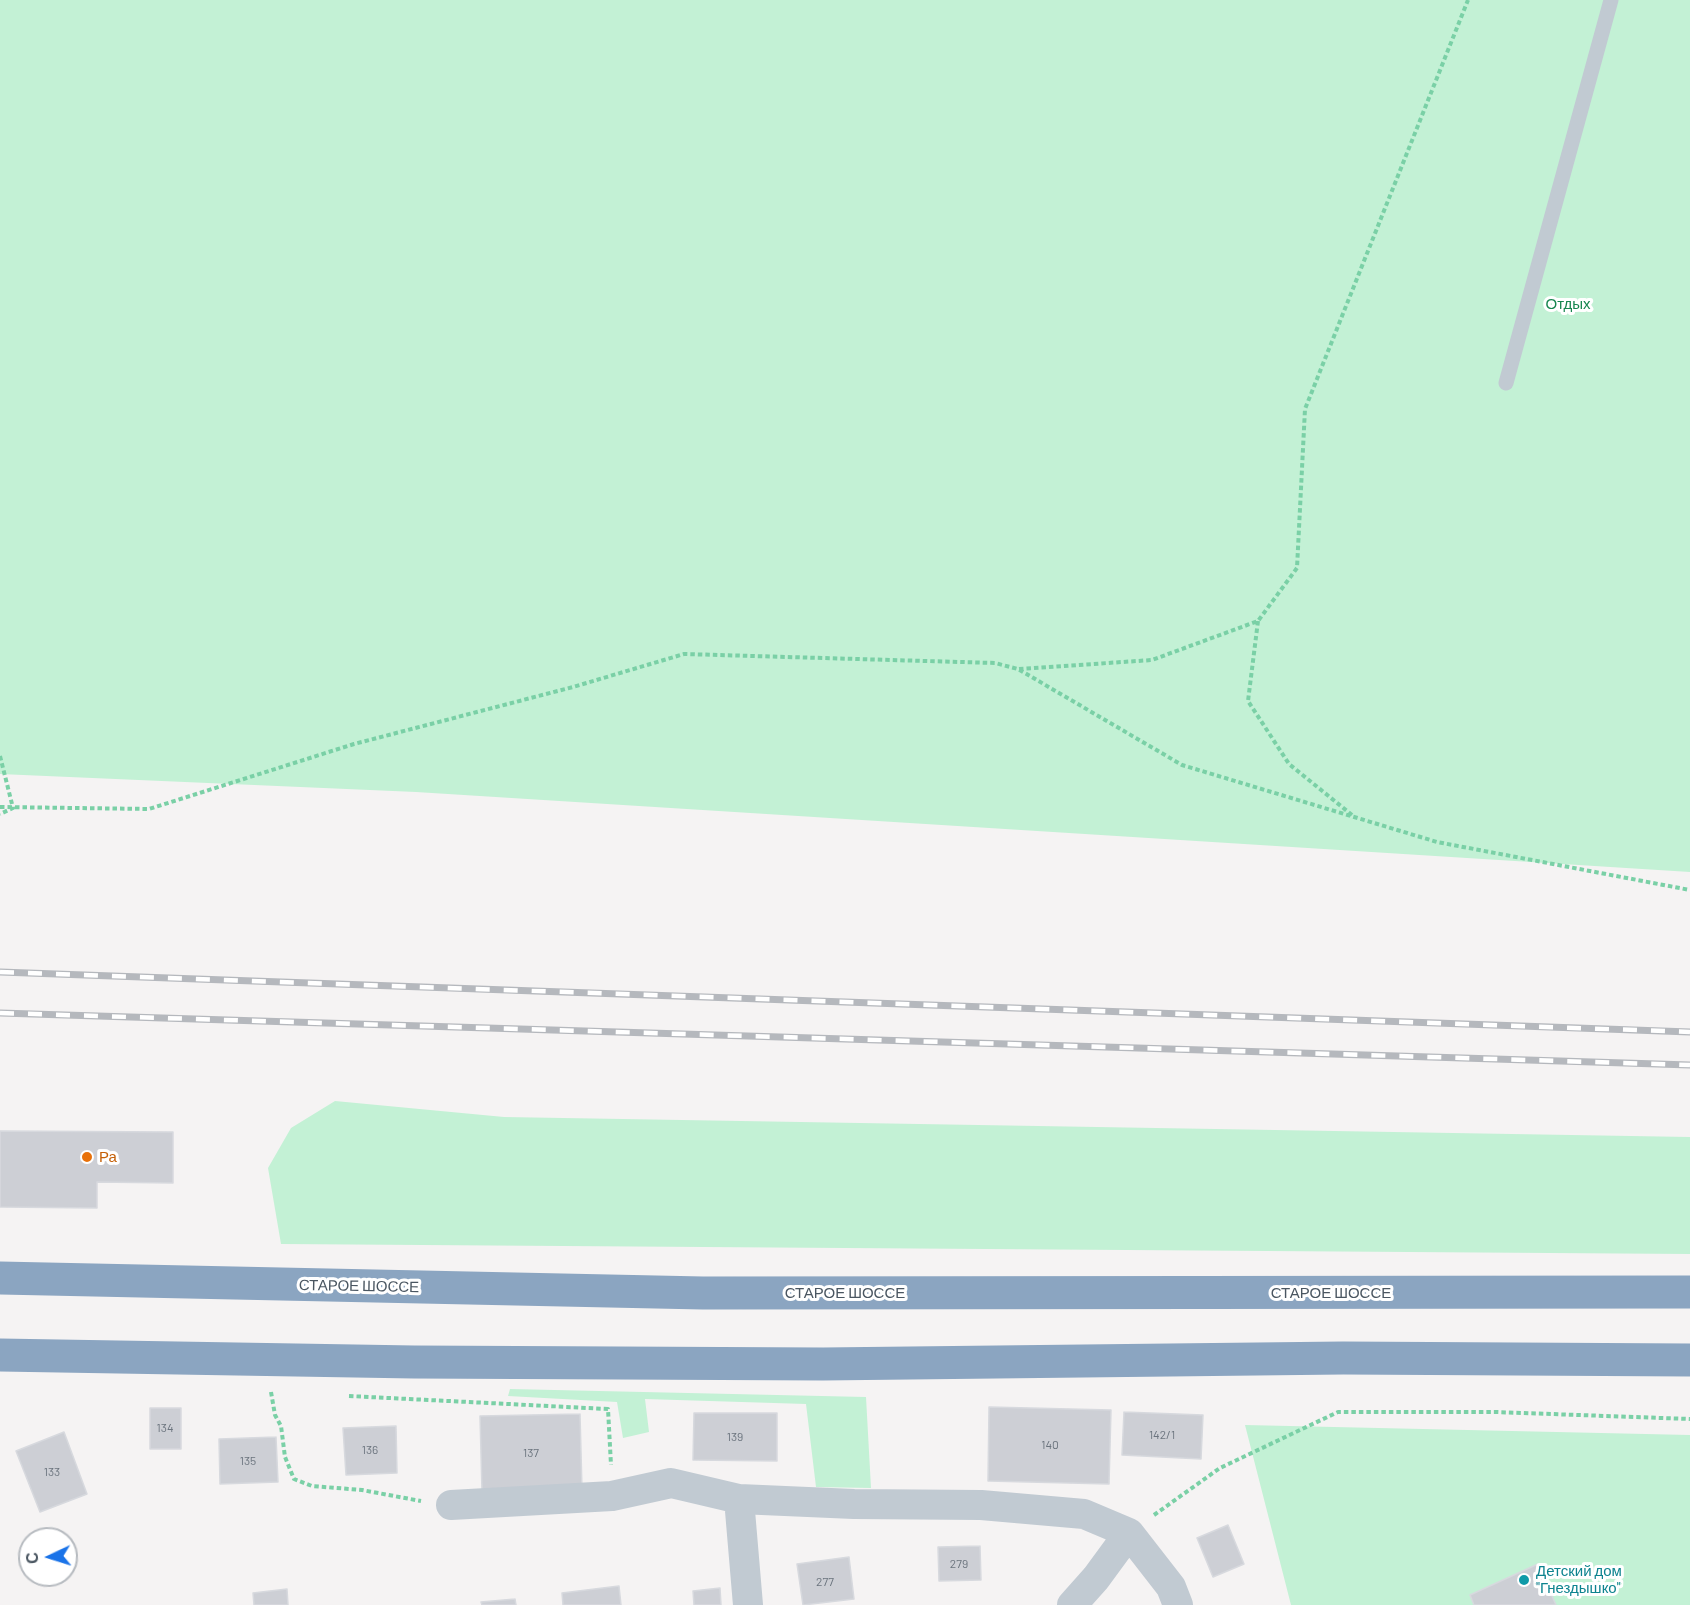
<!DOCTYPE html>
<html>
<head>
<meta charset="utf-8">
<style>
  body { margin:0 }
  #map { position:relative; width:1690px; height:1605px; overflow:hidden; background:#f5f3f3; font-family:Barlow,sans-serif }
  canvas { display:block }
  .north { position:absolute; left:18px; top:1527px; width:60px; height:60px; box-sizing:border-box; background:#fff; border:2px solid #b7bbc0; border-radius:50%; rotate:266deg; font-size:16px; font-weight:700; line-height:24px; text-align:center; color:#4a5661 }
  .north::after { content:''; display:block; margin:auto; width:21px; height:27px; background:#1a73e8; clip-path:polygon(50% 0,100% 100%,50% 72%,0 100%) }
</style>
</head>
<body>
<div id="map">
<canvas width="1690" height="1605"></canvas>
<div class="north">С</div>
</div>
<script>
const c = document.querySelector('canvas').getContext('2d');
c.lineJoin = 'round';
function fill(path, color) { c.fillStyle = color; c.fill(path, 'evenodd'); }
const shape = rows => new Path2D(rows.map(r => 'M' + r).join(''));
function strokePath(path, color, width, dash) { c.strokeStyle = color; c.lineWidth = width; c.lineCap = dash ? 'butt' : 'round'; c.setLineDash(dash || []); c.stroke(path); }
function drawText(font, color, halo, rows, align = 'center') {
  c.font = font + ' Barlow,sans-serif'; c.lineWidth = 6; c.setLineDash([]); c.textBaseline = 'middle'; c.strokeStyle = halo; c.fillStyle = color; for (const [text, x, y, turn = 0] of rows) {
    c.save(); c.translate(x, y); c.rotate((+turn || 0) * Math.PI / 180); c.textAlign = isNaN(turn) ? turn : align; if (halo) c.strokeText(text, 0, 0); c.fillText(text, 0, 0); c.restore();
  }
}
fill(shape([
  [0,0,1690,0,1690,872,416,792,0,774],
  [335,1101,504,1117,1690,1137,1690,1254,281,1244,268,1168,291,1128],
  [510,1389,866,1397,871,1488,816,1487,806,1404,645,1399,649,1432,623,1438,617,1402,508,1396],
  [1245,1425,1690,1435,1690,1605,1291,1605]
]), '#c3f1d5');
const building = shape([
  [0,1131,173,1132,173,1183,97,1182,97,1208,0,1207,0,1131],
  [989,1407,1111,1410,1109,1484,988,1481,989,1407],
  [150,1408,181,1408,181,1449,150,1449,150,1408],
  [1124,1412,1203,1415,1201,1459,1122,1455,1124,1412],
  [694,1413,777,1413,777,1461,693,1460,694,1413],
  [580,1414,582,1490,482,1492,480,1416,580,1414],
  [396,1426,397,1473,346,1475,343,1428,396,1426],
  [64,1432,87,1494,40,1512,16,1451,64,1432],
  [276,1437,278,1482,220,1484,219,1439,276,1437],
  [1228,1525,1244,1564,1213,1577,1197,1538,1228,1525],
  [980,1546,981,1580,939,1581,938,1547,980,1546],
  [849,1557,854,1599,803,1605,797,1564,849,1557],
  [1538,1564,1556,1605,1474,1605,1470,1595,1538,1564],
  [619,1586,621,1605,563,1605,562,1593,619,1586],
  [720,1588,721,1605,694,1605,693,1591,720,1588],
  [287,1589,288,1605,254,1605,253,1593,287,1589],
  [515,1599,516,1605,482,1605,481,1602,515,1599]
]);
fill(building, '#cdcfd5');
strokePath(building, '#d7d9de', 1.5);
strokePath(shape([
  [1258,621,1248,701,1289,764,1352,815],
  [1019,669,1152,660,1258,621,1297,568,1305,409,1468,0],
  [0,756,13,808,0,814],
  [0,807,149,809,354,744,573,687,684,654,995,663,1018,669,1182,765,1437,842,1690,890],
  [271,1392,275,1415,281,1426,285,1457,294,1479,312,1486,362,1490,421,1501],
  [349,1396,608,1409,611,1465],
  [1154,1515,1220,1468,1338,1412,1495,1412,1690,1419]
]), '#7ad0a6', 4, [4.5, 3]);
strokePath(shape([
  [1506,383,1611,0]
]), '#c1cad2', 15);
strokePath(shape([
  [739,1499,748,1605],
  [451,1505,612,1496,671,1483,739,1499,854,1504,981,1505,1084,1514,1129,1533,1171,1587,1178,1605],
  [1072,1605,1096,1578,1129,1533]
]), '#c1cad2', 30);
strokePath(shape([
  [0,1278,703,1293,1690,1292],
  [0,1355,414,1362,823,1364,1343,1358,1690,1360]
]), '#8ba5c1', 33);
const rail = shape([
  [0,972,1690,1032],
  [0,1013,1690,1065]
]);
strokePath(rail, '#b5b8bd', 7);
strokePath(rail, '#fff', 4.5, [14]);
for (const [x, y, r, color] of [
  [87,1157,6,"#e8710a"],
  [1524,1580,6,"#0f9aa8"]
]) { const dot = new Path2D(); dot.arc(x, y, r, 0, 2 * Math.PI); c.fillStyle = color; c.fill(dot); strokePath(dot, '#fff', 2); }
drawText('12px', '#6b747e', null, [
  ["134",165,1428],
  ["142/1",1162,1435],
  ["139",735,1437],
  ["140",1050,1445],
  ["136",370,1450],
  ["137",531,1453],
  ["135",248,1461],
  ["133",52,1472],
  ["279",959,1564],
  ["277",825,1582]
]);
drawText('15px', '#17864f', '#fff', [
  ["Отдых",1568,304]
]);
drawText('15px', '#c56008', '#fff', [
  ["Ра",99,1157]
], 'left');
drawText('15px', '#4a5661', '#fff', [
  ["СТАРОЕ ШОССЕ",359,1286,1],
  ["СТАРОЕ ШОССЕ",845,1293],
  ["СТАРОЕ ШОССЕ",1331,1293]
]);
drawText('15px', '#0d838f', '#fff', [
  ["Детский дом",1536,1571],
  ["\"Гнездышко\"",1536,1588]
], 'left');
</script>
</body>
</html>
